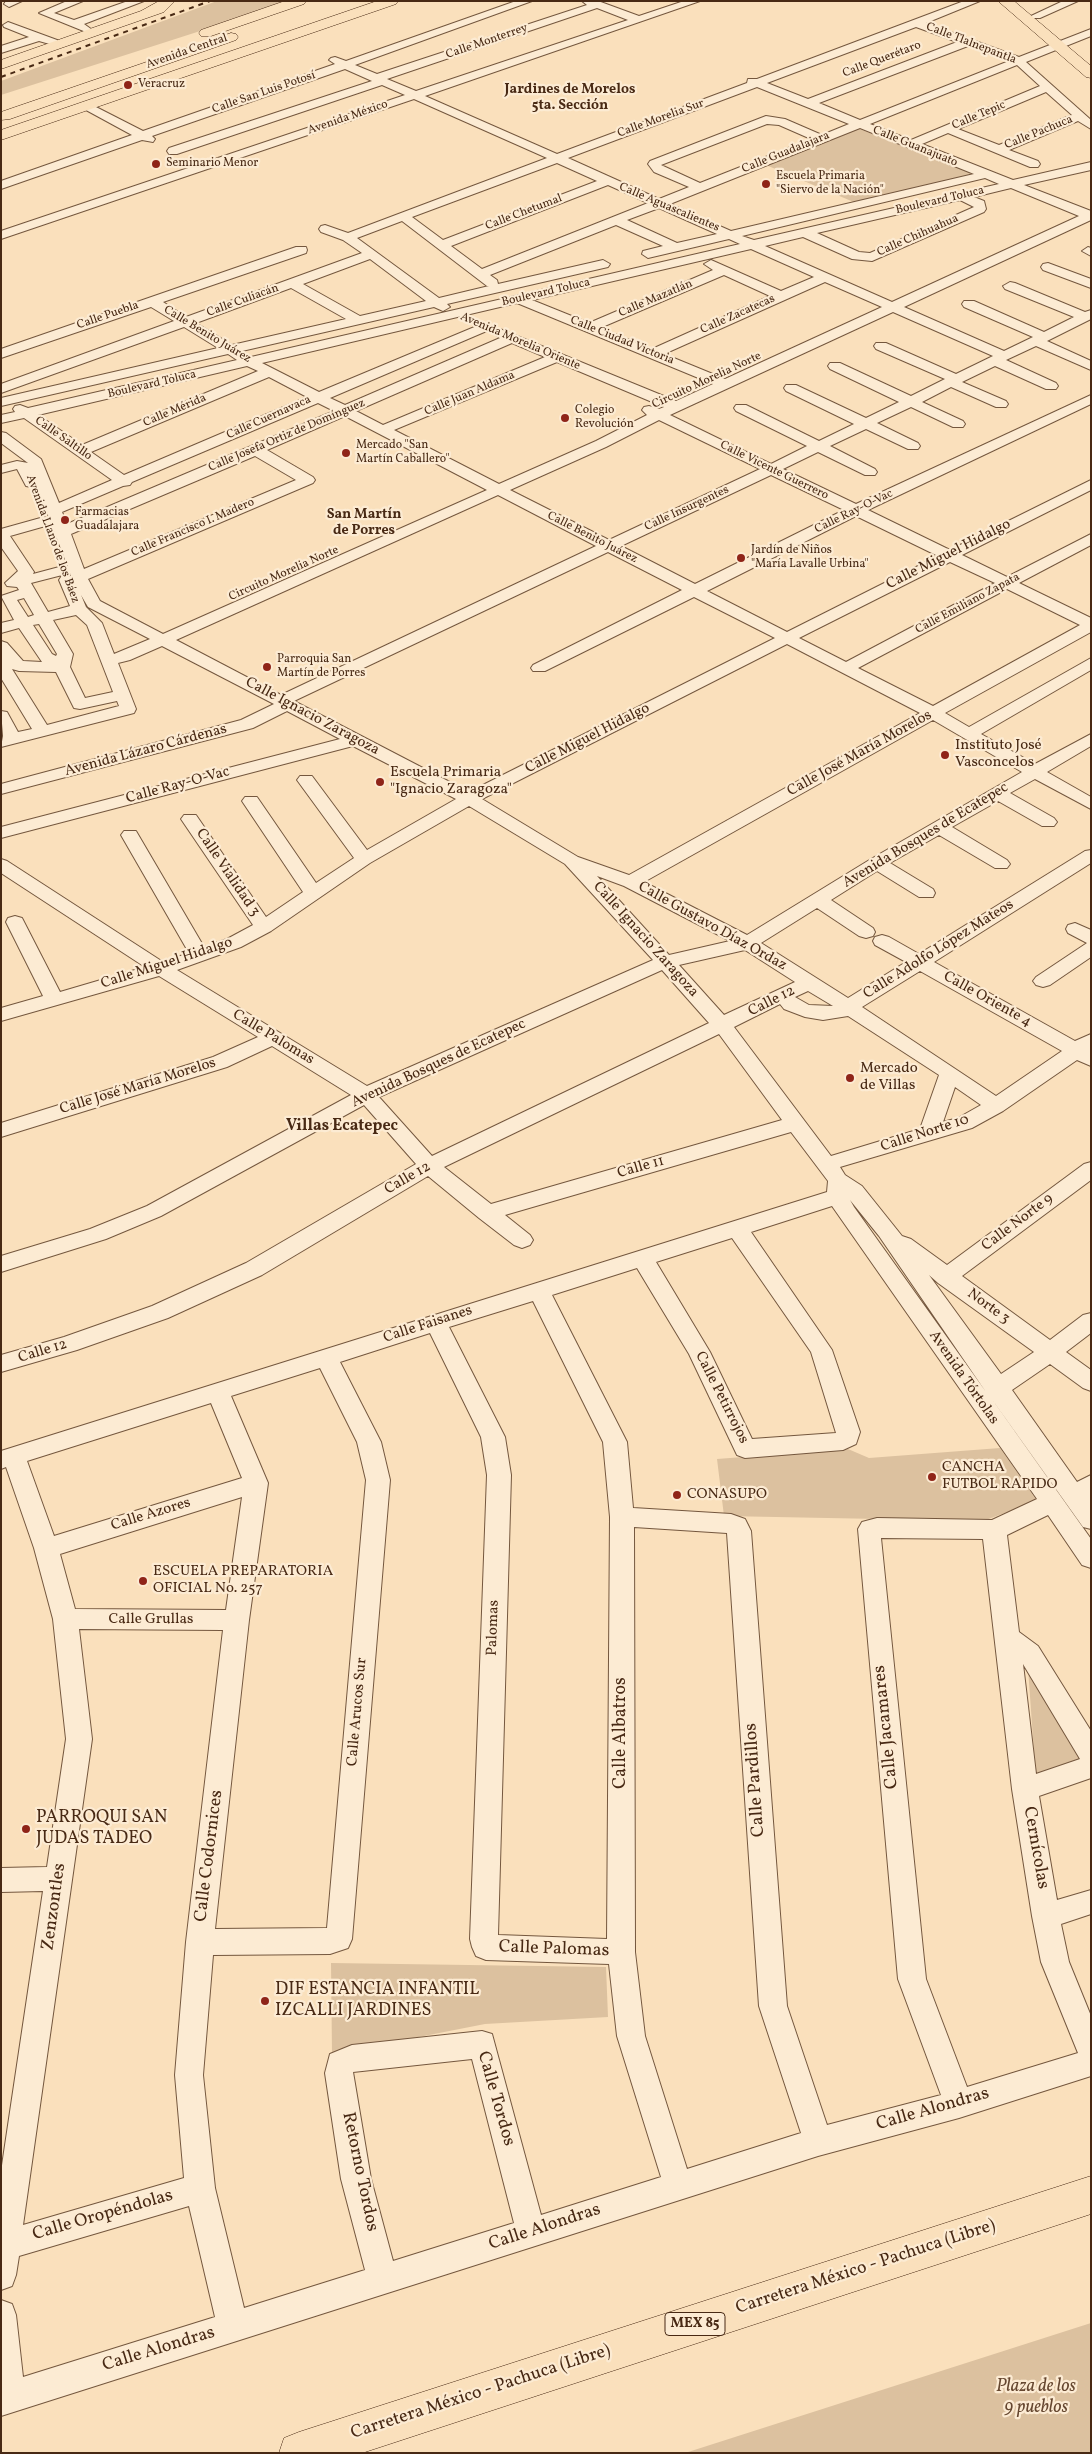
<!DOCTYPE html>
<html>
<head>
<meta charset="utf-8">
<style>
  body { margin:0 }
  #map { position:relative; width:1092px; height:2454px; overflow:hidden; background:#fae0bc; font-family:Vollkorn,serif }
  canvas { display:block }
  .frame { position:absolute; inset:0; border:2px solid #482914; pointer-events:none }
</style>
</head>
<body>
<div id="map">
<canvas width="1092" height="2454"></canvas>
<div class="frame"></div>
</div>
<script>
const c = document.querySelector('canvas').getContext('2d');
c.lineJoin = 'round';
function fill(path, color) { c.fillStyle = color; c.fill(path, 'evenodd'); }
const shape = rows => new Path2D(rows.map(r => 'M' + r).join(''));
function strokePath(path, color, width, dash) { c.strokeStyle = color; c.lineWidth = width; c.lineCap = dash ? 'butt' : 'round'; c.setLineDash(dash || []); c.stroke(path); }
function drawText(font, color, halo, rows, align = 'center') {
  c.font = font + ' Vollkorn,serif'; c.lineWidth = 4.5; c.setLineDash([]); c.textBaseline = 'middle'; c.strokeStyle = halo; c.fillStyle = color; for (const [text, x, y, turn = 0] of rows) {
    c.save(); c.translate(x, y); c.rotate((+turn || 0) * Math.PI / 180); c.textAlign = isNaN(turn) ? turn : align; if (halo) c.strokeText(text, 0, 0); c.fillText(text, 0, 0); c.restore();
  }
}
fill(shape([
  [217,1,284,1,222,24,1,95,1,81],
  [857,128,976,175,856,203,766,165],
  [1000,1448,1037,1501,983,1521,724,1516,717,1459,848,1449,869,1458],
  [1028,1668,1088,1764,1036,1781],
  [331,1963,606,1967,608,2017,485,2024,332,2054],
  [1091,2323,1091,2453,685,2453]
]), '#dcc19f');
const minor = shape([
  [6,1,22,1,9,7,4,4,6,1],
  [67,1,83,1,54,13,74,20,128,1,144,1,84,24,91,29,86,32,39,13,67,1],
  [516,1,532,1,355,65,377,74,587,5,582,1,598,1,639,16,684,1,700,1,425,96,557,154,747,83,748,79,757,79,964,1,980,1,926,23,1019,57,1091,29,1091,36,1026,62,1091,120,1091,129,1078,121,1009,150,1038,161,1040,164,1038,167,1030,167,948,133,922,144,1013,180,1091,162,1091,170,1024,185,1091,211,1091,220,904,307,1004,351,1033,337,964,307,962,304,964,301,974,301,1044,332,1074,317,1005,289,1003,286,1010,282,1015,283,1085,312,1091,310,1091,319,1047,341,1091,361,1091,370,1036,346,1006,360,1056,383,1058,386,1056,389,1046,389,995,366,962,382,1006,401,1008,404,1006,407,996,407,951,387,922,402,963,421,965,424,963,427,953,427,911,407,877,423,918,443,920,446,918,449,908,449,866,429,830,446,875,469,877,472,875,475,865,475,818,452,783,469,856,504,1091,395,1091,404,868,510,950,550,1091,480,1091,490,962,555,1007,577,1091,534,1091,545,1019,583,1091,618,1091,632,945,713,969,727,1091,658,1091,670,981,734,1035,764,1091,734,1091,746,1047,772,1091,797,1091,809,1035,779,1010,793,1054,818,1057,822,1054,826,1042,826,998,801,952,827,1007,860,1010,864,1007,868,995,868,939,835,890,863,933,889,935,893,933,897,919,897,877,871,831,900,873,928,875,932,873,936,866,938,859,936,817,908,761,943,848,998,906,962,875,945,873,941,875,937,882,935,889,937,919,954,1085,851,1091,850,1091,863,934,962,1075,1041,1091,1034,1091,1066,1077,1060,1003,1111,972,1128,840,1167,845,1175,862,1186,902,1236,911,1239,947,1265,1084,1164,1091,1162,1091,1180,962,1276,1050,1340,1083,1315,1091,1313,1091,1333,1066,1352,1091,1370,1091,1391,1083,1388,1050,1364,1012,1390,1077,1482,1091,1475,1091,1529,1083,1527,989,1395,1091,1539,1091,1568,1082,1565,1048,1515,1007,1535,1019,1632,1038,1646,1091,1731,1091,1778,1039,1796,1057,1900,1091,1890,1091,1914,1061,1924,1069,1962,1091,2016,1091,2076,959,2118,818,2156,1,2416,1,2300,12,2304,16,2315,23,2377,215,2317,189,2206,19,2256,16,2275,12,2286,1,2290,1,2172,43,1891,1,1892,1,1868,47,1867,66,1739,53,1619,34,1548,6,1467,1,1469,1,1451,827,1192,828,1181,791,1132,505,1215,530,1235,533,1240,530,1245,522,1248,514,1245,479,1218,428,1176,262,1275,168,1318,77,1350,1,1372,1,1355,64,1337,152,1306,246,1263,416,1164,364,1105,161,1216,106,1239,1,1272,1,1256,90,1229,147,1206,351,1095,272,1046,227,1067,1,1137,1,1123,213,1057,258,1037,159,976,1,1021,1,1008,43,996,6,922,8,918,15,916,22,918,60,992,145,967,1,873,1,859,7,861,163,962,189,953,121,835,124,831,136,831,204,947,227,939,253,925,181,819,184,815,196,815,266,917,303,892,242,801,245,797,257,797,316,883,354,858,297,780,300,776,312,776,367,850,456,799,353,746,1,838,1,827,340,739,287,711,253,728,1,794,1,784,241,720,274,704,162,646,130,660,118,663,136,709,134,713,1,747,3,736,1,711,7,712,18,732,32,729,1,678,1,641,7,643,23,661,42,662,19,628,1,633,1,623,14,620,1,596,19,590,17,587,7,586,5,583,18,571,1,547,1,529,44,517,50,520,37,485,31,487,26,486,17,469,1,473,1,465,17,461,28,463,1,443,1,432,6,433,41,459,59,503,112,480,24,418,1,423,1,415,15,412,13,409,15,406,20,405,28,408,237,360,228,354,1,406,1,398,218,348,184,327,1,393,1,384,174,321,151,307,1,358,1,349,296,247,306,247,307,250,306,253,163,302,186,317,362,253,343,240,321,232,319,229,321,226,325,225,348,233,547,158,414,99,1,239,1,231,405,95,382,85,177,154,169,154,167,151,169,148,372,81,345,69,152,136,155,139,153,142,142,140,1,189,1,181,132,135,86,110,86,106,94,106,143,131,335,64,329,60,331,58,335,57,346,61,516,1],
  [597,8,628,20,416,91,387,79,597,8],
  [916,27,957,42,808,99,767,83,916,27],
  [968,46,1009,61,860,120,819,103,968,46],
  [1017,65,1040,86,911,140,870,124,1017,65],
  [757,87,849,124,822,135,785,119,766,116,650,161,648,164,654,172,689,187,659,199,568,158,757,87],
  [1046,92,1072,115,999,145,958,129,1046,92],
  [767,124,779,125,811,139,700,183,661,165,767,124],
  [860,128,974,174,731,231,670,204,860,128],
  [557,163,597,181,443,240,412,217,557,163],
  [985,178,999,184,754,240,742,236,985,178],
  [608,185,648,203,482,269,451,246,608,185],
  [1011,188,1079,216,892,302,765,246,803,237,852,259,872,261,984,212,986,209,984,201,974,197,1011,188],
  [960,200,974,207,870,253,859,252,817,233,960,200],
  [659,208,717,234,677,243,627,220,659,208],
  [402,221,487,286,489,286,439,298,357,238,402,221],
  [616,225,663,246,643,251,642,254,648,258,729,239,740,244,251,357,242,351,434,307,443,311,450,307,447,304,608,267,610,264,603,260,498,284,497,280,490,275,616,225],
  [751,249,814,277,781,291,711,260,704,264,713,270,589,323,532,300,751,249],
  [370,259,426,301,360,316,303,284,370,259],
  [724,275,770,296,652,349,600,328,724,275],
  [825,282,882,307,725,379,664,354,825,282],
  [291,288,346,319,232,345,196,323,291,288],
  [517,303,713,384,676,401,500,329,493,333,500,338,345,405,330,398,489,330,491,327,484,323,319,392,262,363,517,303],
  [893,312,993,356,956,374,886,343,876,343,874,346,876,349,945,379,911,396,840,363,830,363,828,366,830,369,899,402,866,418,796,385,786,385,784,388,786,391,854,424,819,441,746,405,736,405,734,408,736,411,807,446,771,464,670,415,893,312],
  [512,343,545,357,383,425,356,411,512,343],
  [557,362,664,407,659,409,649,406,644,407,642,410,647,415,596,441,499,484,394,430,557,362],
  [247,366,258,371,82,445,38,415,247,366],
  [269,377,307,397,124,475,91,452,269,377],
  [318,403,334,411,67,524,62,512,123,486,130,485,132,482,318,403],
  [345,416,487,490,163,634,100,601,88,579,313,483,315,480,313,477,267,450,345,416],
  [659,420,760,469,609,540,510,490,606,447,659,420],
  [255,456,296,480,84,569,71,534,255,456],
  [771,475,844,510,695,584,621,546,771,475],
  [498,495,596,546,281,695,176,640,498,495],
  [856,516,938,556,787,632,707,591,856,516],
  [51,523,68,567,63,566,33,574,34,572,10,536,49,525,51,523],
  [608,552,682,590,533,665,531,668,533,671,545,671,694,597,775,638,469,792,294,701,608,552],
  [950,562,995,583,846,662,799,638,950,562],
  [70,573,71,576,61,577,59,580,70,606,48,612,31,583,70,573],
  [1007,589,1080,625,933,706,858,668,1007,589],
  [81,595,88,607,150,639,114,654,102,623,86,607,81,595],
  [24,598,34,615,28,617,17,600,24,598],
  [76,615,87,625,113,692,85,698,70,667,73,654,53,620,76,615],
  [39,624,57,654,56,656,52,654,33,625,39,624],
  [787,644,920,713,629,875,578,857,482,799,787,644],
  [12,669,19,671,56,672,74,708,80,709,117,701,119,706,47,725,12,669],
  [933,720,1022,772,871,859,747,935,644,882,933,720],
  [469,806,565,864,653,960,367,1086,177,970,241,947,271,931,370,863,469,806],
  [597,876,624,886,730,941,669,955,597,876],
  [745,950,795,982,724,1015,679,965,745,950],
  [662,970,709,1023,432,1156,379,1097,662,970],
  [920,971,1062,1051,996,1096,862,1007,920,971],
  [808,991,833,1006,809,1005,795,997,808,991],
  [780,1004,784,1009,805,1017,823,1020,848,1016,939,1075,920,1129,831,1156,734,1027,780,1004],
  [719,1034,782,1120,491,1204,444,1167,719,1034],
  [955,1087,981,1105,958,1118,943,1122,955,1087],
  [850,1200,879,1236,986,1392,854,1207,850,1200],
  [832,1206,1037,1499,992,1520,877,1518,862,1522,858,1529,898,1979,941,2095,827,2125,787,2006,751,1531,745,1519,731,1514,633,1508,627,1442,552,1295,637,1268,689,1354,737,1455,745,1458,843,1450,856,1444,860,1432,832,1350,751,1232,832,1206],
  [732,1238,811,1352,836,1433,752,1439,710,1352,656,1262,732,1238],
  [929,1275,938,1283,1034,1352,1001,1374,929,1275],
  [533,1301,603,1442,610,1517,607,1939,498,1935,511,1475,505,1437,449,1327,533,1301],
  [430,1333,481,1437,487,1475,470,1939,472,1947,476,1956,486,1960,609,1964,617,2036,661,2177,541,2215,492,2034,482,2031,352,2045,330,2054,325,2073,341,2179,365,2270,244,2308,215,2188,203,2075,213,1955,330,1954,348,1948,352,1939,390,1480,381,1442,340,1362,430,1333],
  [320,1368,357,1442,366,1480,327,1928,215,1929,249,1620,268,1483,231,1396,320,1368],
  [211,1403,242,1478,54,1536,27,1461,211,1403],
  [242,1497,226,1610,75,1609,60,1554,242,1497],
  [634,1527,727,1533,759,2006,801,2133,687,2169,645,2036,635,1952,634,1527],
  [881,1538,983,1539,1012,1789,1032,1916,1041,1962,1078,2053,967,2087,926,1979,881,1538],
  [79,1629,223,1630,186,1942,175,2075,184,2178,23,2225,92,1739,79,1629],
  [1023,1664,1080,1759,1036,1774,1023,1664],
  [472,2059,514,2223,393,2261,371,2179,353,2072,472,2059],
  [1063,1,1078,1,1040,18,1032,18,1031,16,1063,1],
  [8,22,57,40,59,42,53,45,39,41,1,53,1,46,29,37,4,27,3,25,8,22],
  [1088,247,1091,248,1091,256,1082,251,1088,247],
  [1048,263,1091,279,1091,288,1043,270,1041,267,1043,264,1048,263],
  [1075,923,1091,930,1091,957,1050,985,1043,987,1036,985,1033,981,1036,977,1087,943,1068,933,1066,929,1068,925,1075,923]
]);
const major = shape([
  [159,1,175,1,164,12,1,69,1,60,141,11,159,1],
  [1091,2176,1091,2214,362,2453,279,2453,284,2438,299,2432,1091,2176]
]);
const highway = shape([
  [285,1,306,1,304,4,211,36,201,36,199,33,201,30,285,1],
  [377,1,398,1,396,4,1,140,1,130,377,1],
  [998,1,1014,1,1091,66,1091,78,1086,77,998,1],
  [231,33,236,34,238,37,236,40,10,119,1,120,1,112,231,33]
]);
strokePath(minor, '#74573e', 2);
strokePath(major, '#482914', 1);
strokePath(highway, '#482914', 1);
fill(minor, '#fcebd3');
fill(major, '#fae0bc');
fill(highway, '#fae0bc');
strokePath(shape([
  [1,77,210,1]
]), '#482914', 2, [5, 5]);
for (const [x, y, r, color] of [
  [128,85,5,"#8f2418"],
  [156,164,5,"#8f2418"],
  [766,184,5,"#8f2418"],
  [565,418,5,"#8f2418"],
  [346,453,5,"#8f2418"],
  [65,520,5,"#8f2418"],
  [741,558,5,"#8f2418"],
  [267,667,5,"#8f2418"],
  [945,755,5,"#8f2418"],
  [380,782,5,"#8f2418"],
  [850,1078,5,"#8f2418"],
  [932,1477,5,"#8f2418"],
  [677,1495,5,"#8f2418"],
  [143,1581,5,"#8f2418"],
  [26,1829,5,"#8f2418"],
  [265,2001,5,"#8f2418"]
]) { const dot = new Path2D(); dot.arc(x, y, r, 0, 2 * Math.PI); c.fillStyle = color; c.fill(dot); strokePath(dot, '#fcebd3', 2); }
drawText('12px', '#482914', '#fcebd3', [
  ["Calle Monterrey",487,42,-19],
  ["Calle Tlalnepantla",971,44,21],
  ["Avenida Central",187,52,-19],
  ["Calle Querétaro",882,60,-21],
  ["Calle San Luis Potosí",264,93,-19],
  ["Calle Tepic",979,116,-23],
  ["Avenida México",348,118,-19],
  ["Calle Morelia Sur",661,119,-20],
  ["Calle Pachuca",1039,133,-22],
  ["Calle Guanajuato",915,147,22],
  ["Calle Guadalajara",786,153,-22],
  ["Boulevard Toluca",940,201,-13],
  ["Calle Aguascalientes",669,208,23],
  ["Calle Chetumal",524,213,-21],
  ["Calle Chihuahua",918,236,-24],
  ["Boulevard Toluca",546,293,-13],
  ["Calle Mazatlán",656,299,-23],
  ["Calle Culiacán",243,301,-20],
  ["Calle Zacatecas",738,315,-24],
  ["Calle Puebla",108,316,-19],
  ["Calle Benito Juárez",207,335,31],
  ["Calle Ciudad Victoria",622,341,22],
  ["Avenida Morelia Oriente",520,342,23],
  ["Circuito Morelia Norte",707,381,-25],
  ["Boulevard Toluca",152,385,-13],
  ["Calle Juan Aldama",470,394,-23],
  ["Calle Mérida",175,411,-23],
  ["Calle Cuernavaca",269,418,-24],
  ["Calle Josefa Ortiz de Domínguez",287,436,-23],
  ["Calle Saltillo",63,439,35],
  ["Calle Vicente Guerrero",774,471,26],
  ["Calle Insurgentes",687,509,-25],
  ["Calle Ray-O-Vac",854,512,-26],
  ["Calle Francisco I. Madero",193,528,-23],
  ["Calle Benito Juárez",592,538,27],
  ["Avenida Llano de los Báez",52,539,70],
  ["Circuito Morelia Norte",284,574,-24],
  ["Calle Emiliano Zapata",968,604,-28]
]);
drawText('12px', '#482914', '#fcebd3', [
  ["Veracruz",138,85],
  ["Seminario Menor",166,164],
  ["Escuela Primaria",776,177],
  ["\"Siervo de la Nación\"",776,191],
  ["Colegio",575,411],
  ["Revolución",575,425],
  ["Mercado \"San",356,446],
  ["Martín Caballero\"",356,460],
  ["Farmacias",75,513],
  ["Guadalajara",75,527],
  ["Jardín de Niños",751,551],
  ["\"María Lavalle Urbina\"",751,565],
  ["Parroquia San",277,660],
  ["Martín de Porres",277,674]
], 'left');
drawText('bold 14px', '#482914', '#fcebd3', [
  ["Jardines de Morelos",570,90],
  ["5ta. Sección",570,106],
  ["San Martín",364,515],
  ["de Porres",364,531]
]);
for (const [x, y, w] of [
  [695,2324,60]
]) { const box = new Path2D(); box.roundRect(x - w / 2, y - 11.5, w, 23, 4); c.fillStyle = '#fcebd3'; c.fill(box); strokePath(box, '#482914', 1); }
drawText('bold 14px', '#482914', null, [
  ["MEX 85",695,2324]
]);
drawText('15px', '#482914', '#fcebd3', [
  ["Calle Miguel Hidalgo",949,555,-27],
  ["Calle Ignacio Zaragoza",312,717,28],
  ["Calle Miguel Hidalgo",588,739,-27],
  ["Avenida Lázaro Cárdenas",146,751,-15],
  ["Calle José María Morelos",860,754,-29],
  ["Calle Ray-O-Vac",178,786,-15],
  ["Avenida Bosques de Ecatepec",926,836,-31],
  ["Calle Vialidad 3",227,873,56],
  ["Calle Gustavo Díaz Ordaz",712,927,29],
  ["Calle Ignacio Zaragoza",645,940,48],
  ["Calle Adolfo López Mateos",939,950,-32],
  ["Calle Miguel Hidalgo",167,964,-18],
  ["Calle Oriente 4",987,1000,29],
  ["Calle 12",772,1002,-27],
  ["Calle Palomas",273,1038,31],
  ["Avenida Bosques de Ecatepec",439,1064,-25],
  ["Calle José María Morelos",138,1087,-17],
  ["Calle Norte 10",925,1134,-18],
  ["Calle 11",641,1168,-16],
  ["Calle 12",408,1179,-30],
  ["Calle Norte 9",1018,1223,-37],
  ["Norte 3",988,1307,36],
  ["Calle Faisanes",428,1325,-18],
  ["Calle 12",43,1352,-17],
  ["Avenida Tórtolas",963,1378,55],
  ["Calle Petirrojos",721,1398,63],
  ["Calle Azores",151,1515,-17],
  ["Calle Grullas",151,1620],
  ["Palomas",494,1628,-88],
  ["Calle Arucos Sur",358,1712,-85]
]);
drawText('15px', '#482914', '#fcebd3', [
  ["Instituto José",955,746],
  ["Vasconcelos",955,763],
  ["Escuela Primaria",390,773],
  ["\"Ignacio Zaragoza\"",390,790],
  ["Mercado",860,1069],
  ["de Villas",860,1086],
  ["CANCHA",942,1468],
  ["FUTBOL RAPIDO",942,1485],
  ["CONASUPO",687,1495],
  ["ESCUELA PREPARATORIA",153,1572],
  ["OFICIAL No. 257",153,1589]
], 'left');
drawText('bold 16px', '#482914', '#fcebd3', [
  ["Villas Ecatepec",342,1127]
]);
drawText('18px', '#482914', '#fcebd3', [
  ["Calle Jacamares",887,1727,-96],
  ["Calle Albatros",622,1733,-90],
  ["Calle Pardillos",756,1780,-94],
  ["Cernícolas",1035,1848,80],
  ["Calle Codornices",210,1856,-83],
  ["Zenzontles",55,1907,-82],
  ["Calle Palomas",554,1950,2],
  ["Calle Tordos",495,2099,74],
  ["Calle Alondras",933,2110,-16],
  ["Retorno Tordos",359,2172,78],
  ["Calle Oropéndolas",103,2216,-16],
  ["Calle Alondras",545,2228,-18],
  ["Carretera México - Pachuca (Libre)",866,2268,-18],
  ["Calle Alondras",159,2350,-17],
  ["Carretera México - Pachuca (Libre)",481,2393,-18]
]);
drawText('18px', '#482914', '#fcebd3', [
  ["PARROQUI SAN",36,1819],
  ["JUDAS TADEO",36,1840],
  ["DIF ESTANCIA INFANTIL",275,1991],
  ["IZCALLI JARDINES",275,2012]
], 'left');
drawText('italic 18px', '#664730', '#fcebd3', [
  ["Plaza de los",1036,2388],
  ["9 pueblos",1036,2409]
]);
</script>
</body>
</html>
